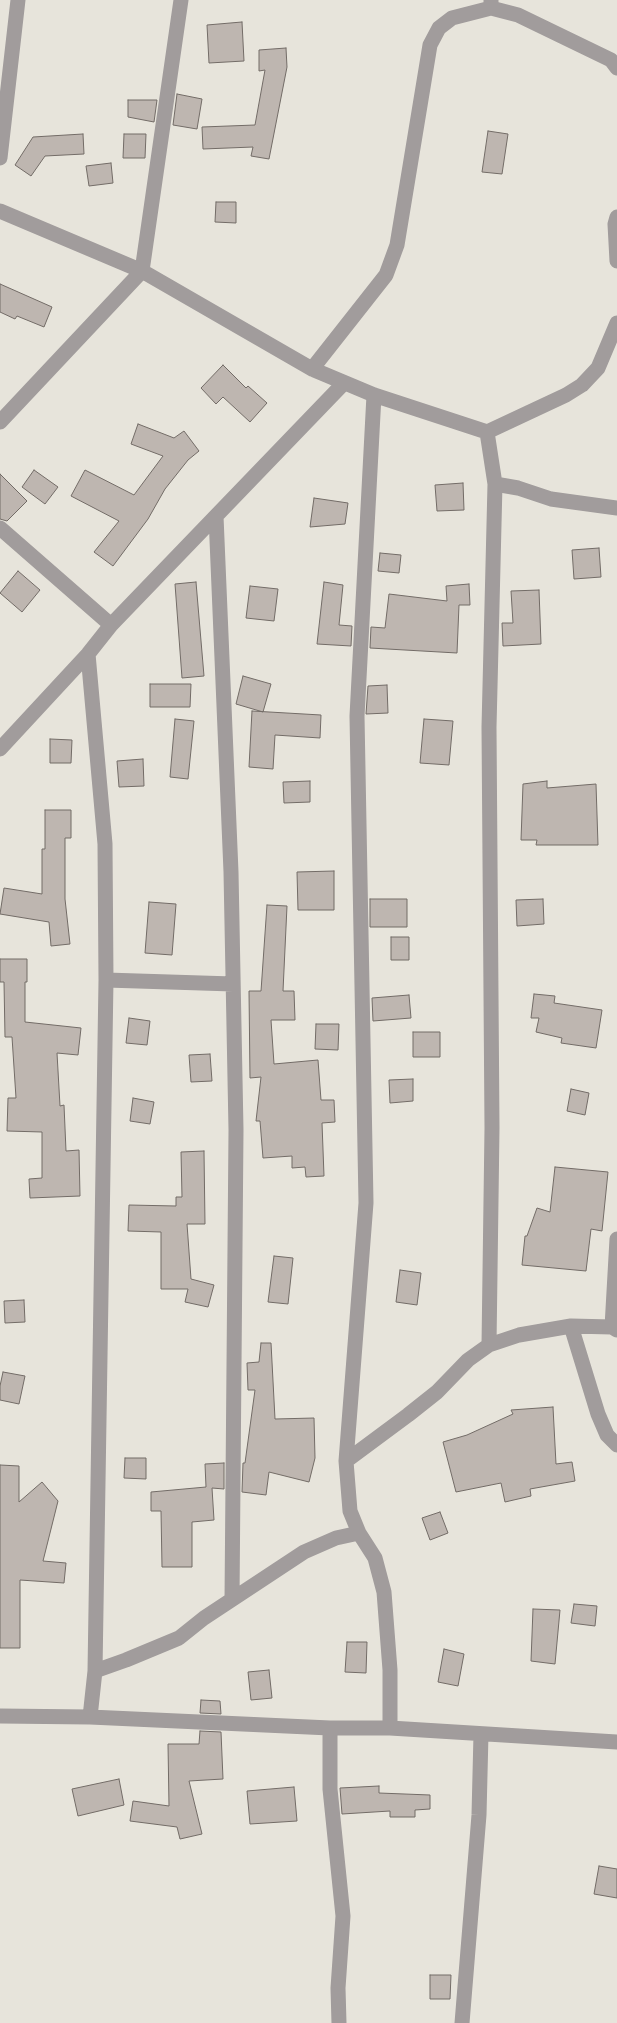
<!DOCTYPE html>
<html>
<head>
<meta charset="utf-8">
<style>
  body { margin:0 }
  canvas { display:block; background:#e7e4db }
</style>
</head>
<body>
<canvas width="617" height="2023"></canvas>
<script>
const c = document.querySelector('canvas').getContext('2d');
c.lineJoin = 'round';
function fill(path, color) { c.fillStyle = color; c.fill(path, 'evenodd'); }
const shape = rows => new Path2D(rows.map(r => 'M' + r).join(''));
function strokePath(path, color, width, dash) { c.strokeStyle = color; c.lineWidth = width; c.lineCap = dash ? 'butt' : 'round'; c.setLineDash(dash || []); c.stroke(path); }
const building = shape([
  [242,22,244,61,209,63,207,25,242,22],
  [286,48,287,67,269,159,251,156,253,147,203,149,202,127,255,125,265,70,259,71,259,50,286,48],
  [177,94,202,99,197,129,173,125,177,94],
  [128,100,157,100,154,122,128,117,128,100],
  [488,131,508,134,502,174,482,172,488,131],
  [83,134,84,154,45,156,31,176,15,165,33,137,83,134],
  [124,134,146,134,145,158,123,158,124,134],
  [111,163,113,183,89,186,86,166,111,163],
  [216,202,236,202,236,223,215,222,216,202],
  [0,284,52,307,44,327,17,316,15,319,0,312,0,284],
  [223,365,246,388,248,386,267,403,250,422,223,397,216,404,201,388,223,365],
  [138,424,174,438,184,431,199,451,188,460,165,489,148,519,113,566,94,552,119,521,71,496,85,470,134,495,163,456,131,444,138,424],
  [34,470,58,487,45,504,22,487,34,470],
  [0,474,27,501,7,521,0,519,0,474],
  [463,483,464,510,437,511,435,485,463,483],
  [314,498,348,503,345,524,310,527,314,498],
  [599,548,601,577,574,579,572,550,599,548],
  [380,553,401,555,399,573,378,571,380,553],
  [18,571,40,590,22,612,0,593,18,571],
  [196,582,204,676,182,678,175,584,196,582],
  [324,582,343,585,339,625,352,626,351,646,317,644,324,582],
  [469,584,470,605,459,605,457,653,370,648,371,627,385,628,389,594,447,601,446,586,469,584],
  [250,586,278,589,274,621,246,618,250,586],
  [539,590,541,644,503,646,502,623,513,623,511,591,539,590],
  [243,676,271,684,263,712,236,704,243,676],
  [150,684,191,684,190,707,150,707,150,684],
  [387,685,388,713,366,714,368,686,387,685],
  [252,711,321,715,320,738,275,735,273,769,249,767,252,711],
  [175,719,194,721,188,779,170,777,175,719],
  [424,719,453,721,449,765,420,763,424,719],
  [50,739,72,740,71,763,50,763,50,739],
  [143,759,144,786,119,787,117,761,143,759],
  [310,781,310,802,284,803,283,782,310,781],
  [547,781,547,788,596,784,598,845,536,845,537,840,521,840,523,784,547,781],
  [45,810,71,810,71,838,65,838,65,899,70,944,51,946,49,922,0,914,4,888,42,894,42,849,45,849,45,810],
  [334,871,334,910,298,910,297,872,334,871],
  [370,899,407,899,407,927,370,927,370,899],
  [543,899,544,924,517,926,516,900,543,899],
  [149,902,176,904,172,955,145,953,149,902],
  [267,905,287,906,283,991,294,991,295,1020,271,1020,274,1064,318,1060,321,1100,334,1100,335,1122,322,1123,324,1176,306,1177,305,1167,292,1168,292,1156,263,1158,260,1121,256,1121,261,1077,250,1078,249,991,261,991,267,905],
  [391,937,409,937,409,960,391,960,391,937],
  [0,959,27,959,27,982,25,982,25,1022,81,1028,78,1055,57,1053,60,1106,64,1105,66,1151,79,1150,80,1196,30,1198,29,1179,42,1178,42,1132,7,1131,8,1098,16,1098,12,1037,5,1037,4,982,0,982,0,959],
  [534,994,555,996,554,1003,602,1010,596,1048,561,1043,562,1038,536,1032,539,1018,531,1018,534,994],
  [409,995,411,1018,373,1021,372,998,409,995],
  [129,1018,150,1021,147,1045,126,1043,129,1018],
  [316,1024,339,1024,338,1050,315,1049,316,1024],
  [413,1032,440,1032,440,1057,413,1057,413,1032],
  [210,1054,212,1081,191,1082,189,1055,210,1054],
  [413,1079,413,1101,390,1103,389,1080,413,1079],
  [571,1089,589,1093,585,1115,567,1111,571,1089],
  [133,1098,154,1102,150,1124,130,1121,133,1098],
  [204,1151,205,1224,187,1224,191,1279,214,1285,208,1307,185,1302,188,1289,161,1289,161,1232,128,1231,129,1205,176,1206,176,1197,182,1197,181,1152,204,1151],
  [555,1167,608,1172,602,1231,591,1229,586,1271,522,1265,525,1236,527,1236,537,1208,550,1212,555,1167],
  [274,1256,293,1258,288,1304,268,1302,274,1256],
  [400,1270,421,1273,417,1305,396,1302,400,1270],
  [24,1300,25,1322,5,1323,4,1301,24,1300],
  [261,1343,271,1343,275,1419,314,1418,315,1458,309,1482,269,1472,266,1495,242,1492,243,1463,245,1463,255,1390,248,1390,247,1363,259,1362,261,1343],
  [3,1372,25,1376,19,1404,0,1400,0,1386,3,1372],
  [553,1407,556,1464,572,1462,575,1481,530,1489,531,1496,505,1502,501,1483,456,1492,443,1442,467,1435,513,1414,511,1410,553,1407],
  [125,1458,146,1458,146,1479,124,1478,125,1458],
  [224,1463,224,1489,212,1488,214,1520,192,1522,192,1567,162,1567,161,1511,151,1511,151,1492,206,1487,205,1464,224,1463],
  [0,1465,19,1466,19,1502,42,1482,58,1501,43,1561,66,1563,64,1583,20,1580,20,1648,0,1648,0,1465],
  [440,1512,448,1533,430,1540,422,1518,440,1512],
  [574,1604,597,1606,595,1626,571,1623,574,1604],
  [533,1609,560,1610,555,1664,531,1661,533,1609],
  [347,1642,367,1642,366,1673,345,1672,347,1642],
  [444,1649,464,1654,458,1686,438,1682,444,1649],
  [269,1670,272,1698,251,1700,248,1672,269,1670],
  [201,1700,220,1701,221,1714,200,1713,201,1700],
  [200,1731,221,1732,223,1779,189,1781,202,1834,180,1839,177,1827,130,1821,133,1801,169,1806,168,1744,199,1744,200,1731],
  [119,1779,124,1805,78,1816,72,1789,119,1779],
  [379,1786,379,1793,430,1795,430,1809,415,1810,415,1817,390,1817,390,1811,342,1814,340,1788,379,1786],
  [294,1787,297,1821,250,1824,247,1791,294,1787],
  [599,1866,617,1869,617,1898,594,1894,599,1866],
  [430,1975,451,1975,450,1999,430,1999,430,1975]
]);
fill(building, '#beb6b0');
strokePath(building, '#736c67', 1);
strokePath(shape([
  [491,0,491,8,518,15,611,60,617,68],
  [0,158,18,0],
  [0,211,142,271,312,369,374,395,487,432,495,484,518,488,551,499,617,508],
  [617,217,615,224,617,261],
  [312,369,386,275,397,245,430,45,439,28,452,18,491,8],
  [374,395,357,716,366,1203,346,1461,350,1511,359,1533,375,1558,384,1592,390,1670,390,1728],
  [0,422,142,271,181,0],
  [487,432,566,395,582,385,598,368,617,323],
  [216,516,231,872,236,1130,232,1599],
  [0,528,111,625],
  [88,654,105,844,106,980,95,1671,90,1717],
  [0,749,88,654,111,625,344,383],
  [106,980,233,984],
  [571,1326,598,1414,607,1435,617,1445],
  [612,1327,617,1239],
  [489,1345,492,1128,489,727,495,484],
  [346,1461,408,1415,437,1392,468,1360,489,1345,519,1335,571,1326,612,1327,617,1330],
  [95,1671,126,1660,179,1638,204,1618,304,1552,336,1538,359,1533],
  [0,1716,90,1717,330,1728,390,1728,617,1742],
  [330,1728,330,1789,343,1916,338,1988,339,2023],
  [462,2023,479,1815,481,1734]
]), '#a19c9c', 15);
</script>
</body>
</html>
